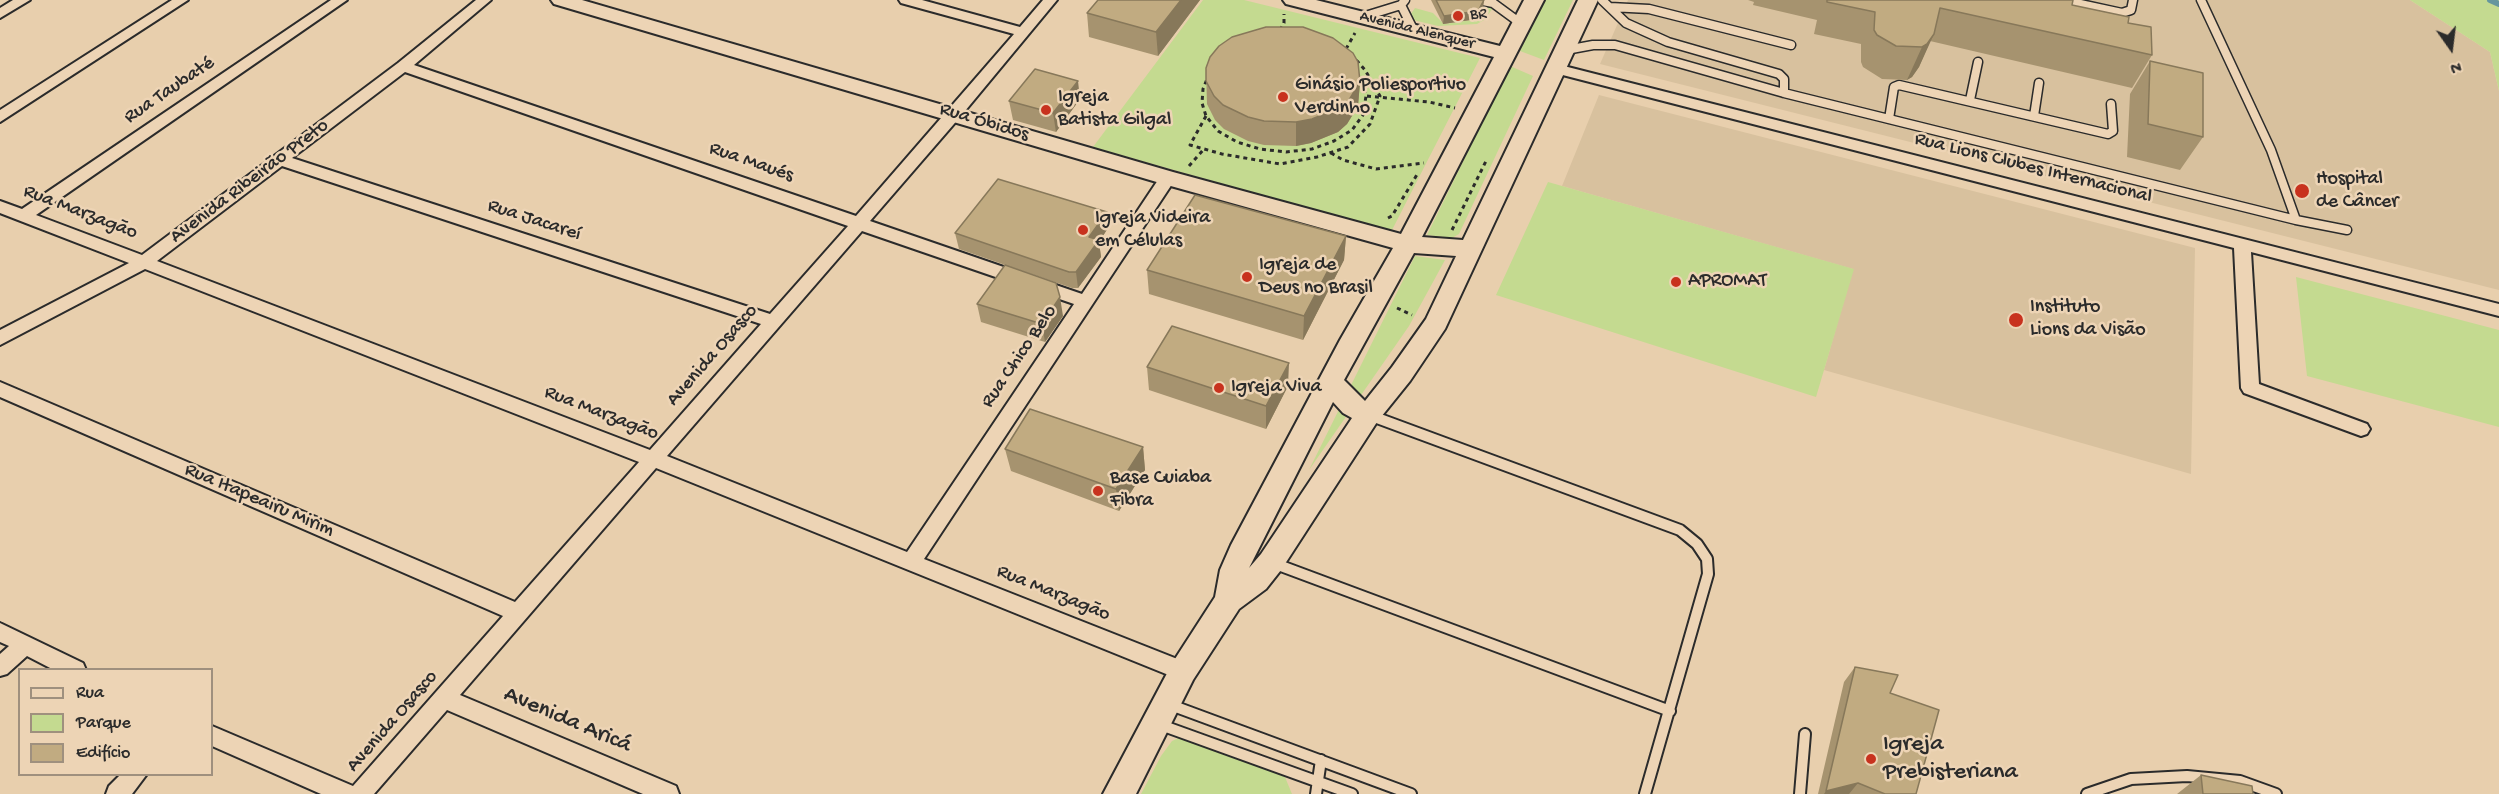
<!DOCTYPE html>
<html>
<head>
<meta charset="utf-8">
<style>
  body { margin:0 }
  #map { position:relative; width:2499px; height:794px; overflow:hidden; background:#e8cfad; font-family:"Gochi Hand",sans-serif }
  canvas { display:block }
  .legend { position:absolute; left:18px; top:668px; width:195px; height:108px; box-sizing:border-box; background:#edd4b5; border:2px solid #9f907e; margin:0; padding:8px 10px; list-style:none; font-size:18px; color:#2b2b2b }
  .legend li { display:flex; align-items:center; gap:12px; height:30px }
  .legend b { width:30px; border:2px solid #9f907e }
  .north { position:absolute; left:2421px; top:18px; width:60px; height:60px; -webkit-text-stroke:4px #edd4b5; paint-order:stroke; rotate:166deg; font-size:16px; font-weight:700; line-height:24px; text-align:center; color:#2b2b2b }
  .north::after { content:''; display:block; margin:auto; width:21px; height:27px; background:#2b2b2b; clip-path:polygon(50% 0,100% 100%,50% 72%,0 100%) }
</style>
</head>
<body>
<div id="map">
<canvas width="2499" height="794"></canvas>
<ul class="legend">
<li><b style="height:8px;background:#edd4b5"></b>Rua</li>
<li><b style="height:16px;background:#c4da90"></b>Parque</li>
<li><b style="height:16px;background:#c1ab81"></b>Edifício</li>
</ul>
<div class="north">N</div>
</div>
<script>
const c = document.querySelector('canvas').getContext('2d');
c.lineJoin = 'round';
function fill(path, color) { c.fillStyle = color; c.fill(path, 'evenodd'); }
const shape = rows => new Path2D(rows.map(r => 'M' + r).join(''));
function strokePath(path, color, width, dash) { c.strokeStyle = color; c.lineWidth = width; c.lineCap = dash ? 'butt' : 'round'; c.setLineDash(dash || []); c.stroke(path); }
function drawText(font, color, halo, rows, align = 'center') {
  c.font = font + ' "Gochi Hand",sans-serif'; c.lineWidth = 5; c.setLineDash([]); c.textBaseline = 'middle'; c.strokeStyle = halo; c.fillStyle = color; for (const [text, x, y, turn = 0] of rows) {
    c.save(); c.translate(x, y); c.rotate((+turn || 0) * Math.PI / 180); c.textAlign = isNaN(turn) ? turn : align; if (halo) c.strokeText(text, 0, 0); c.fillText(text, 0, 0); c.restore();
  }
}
fill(shape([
  [1628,0,2410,0,2490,52,2499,91,2499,290,1600,64],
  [1599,95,2195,248,2191,474,1824,370,1853,269,1562,186]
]), '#d8c19e');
fill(shape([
  [1203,0,1244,0,1480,58,1391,232,1093,147],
  [1545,0,1573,0,1544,60,1520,51],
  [2410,0,2499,0,2499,91,2490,52],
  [1480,5,1493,8,1484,20,1477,24,1438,26,1413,20,1410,15,1415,8,1433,13,1444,24,1478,19,1473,9],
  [1510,66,1533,76,1459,234,1452,238,1427,235],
  [1548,182,1854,269,1816,397,1496,295],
  [1415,256,1445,260,1409,326,1309,470],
  [2296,277,2499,330,2499,427,2307,376],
  [1183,736,1285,777,1292,794,1141,794,1161,756,1172,741]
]), '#c4da90');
strokePath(shape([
  [2490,0,2499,4]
]), '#66969e', 6);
const laneFar1 = shape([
  [1478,0,1493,3,1523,25],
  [1602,0,1626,23,1668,42,1779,74,1784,79,1784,93],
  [2201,0,2271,150,2296,220],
  [2076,3,2122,13,2131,10,2133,0],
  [1401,5,1414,31],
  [1610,7,1649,9,1791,45],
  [1362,17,1401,5,1405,0],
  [1566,50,1593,45,1615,45,1784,93,2296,220,2347,230],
  [1970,100,1978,62],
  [2034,116,2039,83],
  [1889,119,1894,87,1899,85,2108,134,2113,131,2111,104]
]);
const lane = shape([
  [1369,415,1680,530,1697,544,1707,559,1708,574,1645,794],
  [1273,563,1670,711],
  [1168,704,1411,794],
  [1158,724,1352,794],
  [1316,794,1321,760],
  [1800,794,1805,734],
  [2087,794,2131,779,2187,776,2240,781,2276,794]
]);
const street = shape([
  [13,0,30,0,0,18,0,8,13,0],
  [172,0,188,0,0,122,0,110,172,0],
  [331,0,347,0,36,215,142,255,398,63,476,0,491,0,414,65,856,216,1014,34,901,3,899,0,922,0,1020,27,1043,0,1057,0,960,117,870,221,1082,294,1162,174,1168,173,1174,174,1176,178,924,559,1190,664,1193,671,1190,678,1183,680,1176,678,656,468,460,695,676,786,679,794,643,794,447,710,374,794,321,794,212,746,212,726,353,786,503,616,0,397,0,382,515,602,639,462,145,269,0,345,0,330,129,263,0,213,0,201,22,209,331,0],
  [405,72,848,226,770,314,292,158,405,72],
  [282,166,761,324,650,450,157,261,282,166],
  [862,231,1074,304,907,552,667,456,862,231],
  [1556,64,2499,304,2499,316,2251,252,2259,384,2367,424,2370,429,2367,434,2361,436,2244,393,2241,388,2234,248,1551,72,1549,69,1556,64],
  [0,623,83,663,86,670,54,670,27,656,7,674,0,676,0,654,9,646,0,642,0,623],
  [121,774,147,774,132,794,106,794,109,786,121,774]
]);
const secondary = shape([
  [551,0,582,0,1173,172,1401,234,1494,57,1286,4,1283,0,1316,0,1500,46,1524,0,1544,0,1422,237,1463,240,1578,0,1598,0,1445,329,1410,381,1377,422,1281,570,1266,589,1239,609,1193,680,1136,794,1103,794,1173,662,1215,597,1220,570,1231,545,1340,340,1393,248,1160,183,554,4,551,0],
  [1414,253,1456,256,1426,319,1392,367,1365,401,1344,380,1414,253],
  [1333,402,1343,413,1352,418,1261,554,1249,568,1333,402]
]);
strokePath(laneFar1, '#2b2b2b', 11);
strokePath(lane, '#2b2b2b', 14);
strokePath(street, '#2b2b2b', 4);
strokePath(secondary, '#2b2b2b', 4);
strokePath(shape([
  [1280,30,1284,23,1284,14],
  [1276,47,1299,48,1321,53,1349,66,1363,86,1366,96,1363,115,1352,130,1334,141,1312,149,1286,152,1260,149,1237,142,1218,131,1206,116,1202,103,1203,89,1207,79,1231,58,1276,47],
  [1346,49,1355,33],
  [1367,96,1429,102,1455,108],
  [1206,116,1190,145,1222,154,1280,164,1317,157,1348,147,1370,124,1380,96,1365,70,1351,54],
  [1331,153,1343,160,1376,169,1424,163],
  [1189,166,1204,149],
  [1388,218,1392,216,1418,173],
  [1452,230,1487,159],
  [1397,308,1412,315]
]), '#2b2b2b', 3, [4, 4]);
strokePath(laneFar1, '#edd4b5', 8);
strokePath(lane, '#edd4b5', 10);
fill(street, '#edd4b5');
fill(secondary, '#edd4b5');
fill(shape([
  [1098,0,1200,0,1158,56,1089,37,1087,13],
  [1431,0,1484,0,1483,7,1477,19,1443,24],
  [1748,0,2073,0,2072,5,2128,23,2152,55,2132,88,1930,41,1919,67,1912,77,1907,80,1882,79,1863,67,1861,62,1861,44,1814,34,1817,20,1753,5,1754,2],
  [2150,61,2203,137,2180,170,2127,157,2130,94],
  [1206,68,1360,82,1358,106,1347,124,1338,132,1311,143,1296,146,1264,145,1248,141,1224,129,1215,120,1207,104],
  [1080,99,1056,132,1013,120,1009,101],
  [1108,228,1099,242,1101,257,1078,288,1072,288,959,249,955,233],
  [1346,236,1344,260,1303,340,1149,294,1147,270],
  [977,304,1063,316,1045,342,981,322],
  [1147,367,1288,386,1266,429,1149,390],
  [1143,447,1145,470,1119,511,1011,471,1005,449],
  [1855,667,1890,693,1916,794,1818,794,1844,682],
  [2201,775,2253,794,2177,794]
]), '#a6936f');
fill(shape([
  [1181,0,1200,0,1158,56,1156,32],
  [1484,0,1483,7,1477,19,1443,24,1444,16],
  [1934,34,1919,67,1912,77,1907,80,1922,47],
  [1078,81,1080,99,1056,132,1053,113],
  [1360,82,1358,106,1347,124,1338,132,1311,143,1296,146,1296,122],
  [1107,212,1108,228,1099,242,1101,257,1078,288,1076,272,1089,237],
  [1346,236,1344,260,1303,340,1304,316],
  [1060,297,1063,316,1045,342,1042,324],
  [1289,363,1288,386,1266,429,1266,406],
  [1143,447,1145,470,1119,511,1116,489],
  [1858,783,1849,794,1824,794,1826,791]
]), '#87785a');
const building = shape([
  [1098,0,1181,0,1156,32,1087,13,1098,0],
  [1436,0,1484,0,1478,11,1444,16,1436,0],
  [1827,0,2073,0,2072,5,2129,17,2128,23,2151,27,2152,55,1940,8,1934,34,1927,44,1922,47,1896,46,1877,35,1874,30,1875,12,1827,2,1827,0],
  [1266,27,1303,27,1333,38,1353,53,1358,62,1360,82,1349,100,1339,108,1312,119,1296,122,1264,121,1248,117,1223,105,1214,96,1206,81,1206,68,1210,57,1219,46,1232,37,1266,27],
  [2150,61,2203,73,2203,137,2148,124,2150,61],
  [1035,69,1078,81,1053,113,1009,101,1035,69],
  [998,179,1107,212,1089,237,1099,240,1076,272,1069,272,955,233,998,179],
  [1195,195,1346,236,1304,316,1147,270,1195,195],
  [1005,265,1056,283,1060,297,1042,324,977,304,1005,265],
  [1172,326,1289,363,1266,406,1147,367,1172,326],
  [1030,409,1143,447,1116,489,1005,449,1030,409],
  [1855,667,1898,675,1890,693,1939,710,1916,794,1885,794,1858,783,1826,791,1855,667],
  [2201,775,2252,786,2253,794,2203,794,2201,775]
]);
fill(building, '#c1ab81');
strokePath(building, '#87785a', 1.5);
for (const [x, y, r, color] of [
  [1458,16,6,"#c8321e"],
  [1283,97,6,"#c8321e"],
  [1046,110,6,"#c8321e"],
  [2302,191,8,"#c8321e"],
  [1083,230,6,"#c8321e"],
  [1247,277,6,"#c8321e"],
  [1676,282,6,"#c8321e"],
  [2016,320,8,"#c8321e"],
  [1219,388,6,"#c8321e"],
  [1098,491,6,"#c8321e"],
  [1871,759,6,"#c8321e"]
]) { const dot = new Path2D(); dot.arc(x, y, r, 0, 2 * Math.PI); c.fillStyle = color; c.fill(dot); strokePath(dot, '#edd4b5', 2); }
drawText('16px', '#2b2b2b', '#edd4b5', [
  ["BR",1470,16]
], 'left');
drawText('16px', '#2b2b2b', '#edd4b5', [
  ["Avenida Alenquer",1417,31,14]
]);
drawText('20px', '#2b2b2b', '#edd4b5', [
  ["Ginásio Poliesportivo",1295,86],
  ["Verdinho",1295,109],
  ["Igreja",1058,98],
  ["Batista Gilgal",1058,121],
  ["Hospital",2316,180],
  ["de Câncer",2316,203],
  ["Igreja Videira",1095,219],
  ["em Células",1095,242],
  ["Igreja de",1259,266],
  ["Deus no Brasil",1259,289],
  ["APROMAT",1688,282],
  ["Instituto",2030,308],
  ["Lions da Visão",2030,331],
  ["Igreja Viva",1231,388],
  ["Base Cuiaba",1110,479],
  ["Fibra",1110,502]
], 'left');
drawText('20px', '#2b2b2b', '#edd4b5', [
  ["Rua Taubaté",170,91,-34],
  ["Rua Óbidos",984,123,17],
  ["Rua Maués",751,163,19],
  ["Rua Lions Clubes Internacional",2033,169,14],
  ["Avenida Ribeirão Preto",250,182,-37],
  ["Rua Marzagão",80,213,21],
  ["Rua Jacareí",534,221,18],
  ["Avenida Osasco",713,356,-49],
  ["Rua Chico Belo",1020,357,-56],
  ["Rua Marzagão",601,414,21],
  ["Rua Itapeairu Mirim",259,501,23],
  ["Rua Marzagão",1053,594,22],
  ["Avenida Osasco",393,722,-49]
]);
drawText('24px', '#2b2b2b', '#edd4b5', [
  ["Avenida Aricá",567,721,23]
]);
drawText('24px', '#2b2b2b', '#edd4b5', [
  ["Igreja",1883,745],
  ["Prebisteriana",1883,773]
], 'left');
</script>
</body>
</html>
